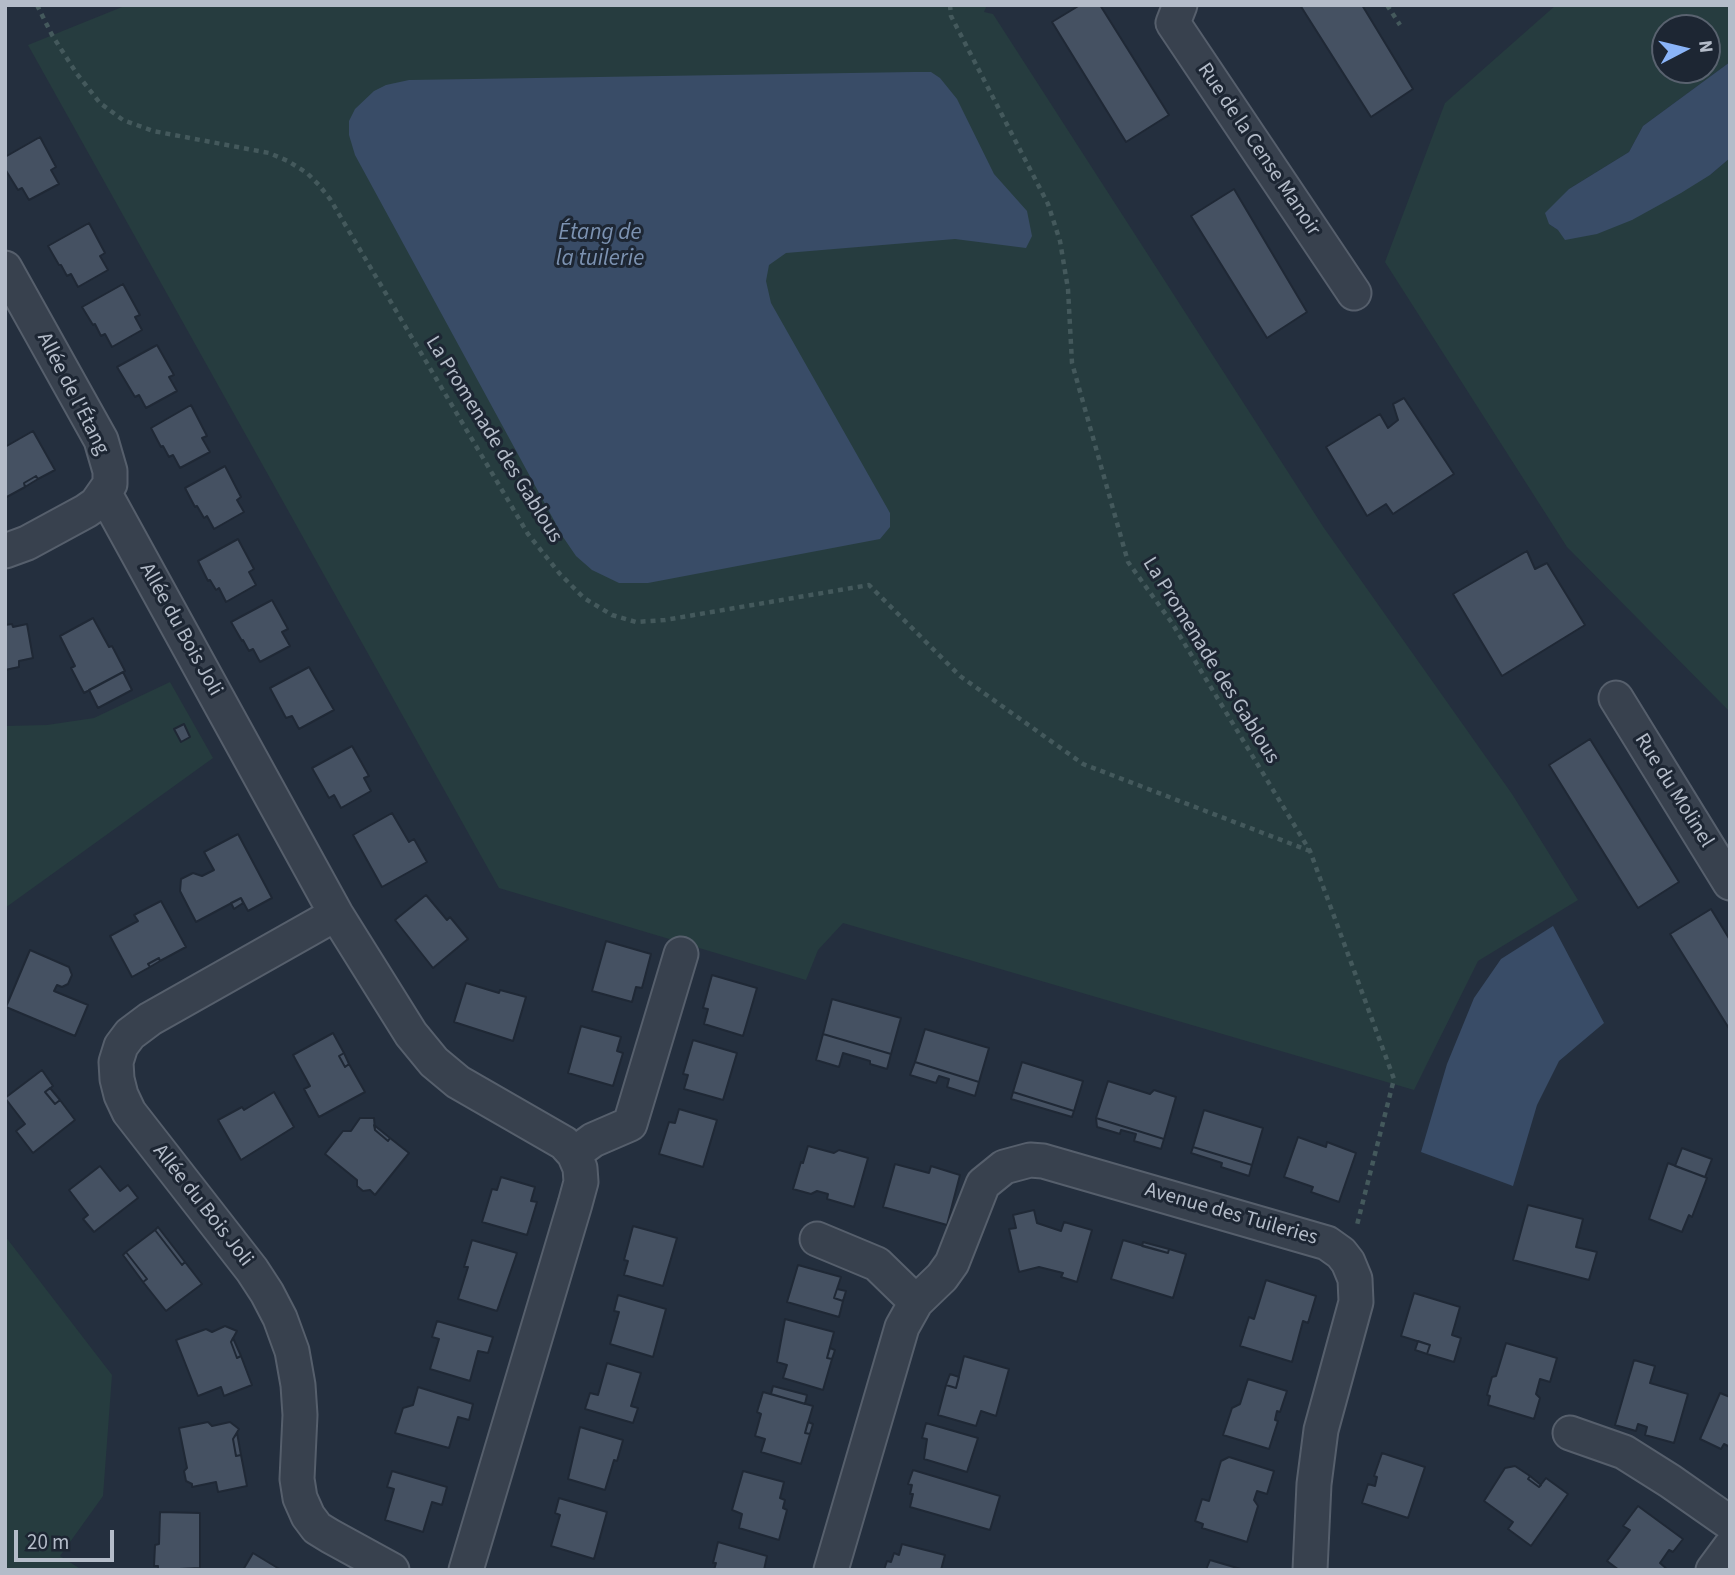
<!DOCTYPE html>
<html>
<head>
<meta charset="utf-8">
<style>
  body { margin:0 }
  #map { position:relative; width:1735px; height:1575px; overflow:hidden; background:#242f3e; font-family:"Source Sans 3",sans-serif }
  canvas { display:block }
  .frame { position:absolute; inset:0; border:7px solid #b4bcc9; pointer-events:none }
  .north { position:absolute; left:1651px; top:14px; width:70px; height:70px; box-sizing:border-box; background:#1d2633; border:2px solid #59626f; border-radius:50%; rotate:83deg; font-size:19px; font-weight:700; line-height:28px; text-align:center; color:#b4bcc9 }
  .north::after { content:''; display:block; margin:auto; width:24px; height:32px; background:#8ab4f8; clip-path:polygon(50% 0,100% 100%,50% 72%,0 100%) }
  .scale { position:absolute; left:14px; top:1530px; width:100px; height:32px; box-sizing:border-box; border:4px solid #b4bcc9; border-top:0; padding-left:9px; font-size:21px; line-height:24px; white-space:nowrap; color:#b4bcc9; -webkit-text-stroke:5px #1d2633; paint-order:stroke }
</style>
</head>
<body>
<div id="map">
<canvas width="1735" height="1575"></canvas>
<div class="frame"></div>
<div class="north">N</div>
<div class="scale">20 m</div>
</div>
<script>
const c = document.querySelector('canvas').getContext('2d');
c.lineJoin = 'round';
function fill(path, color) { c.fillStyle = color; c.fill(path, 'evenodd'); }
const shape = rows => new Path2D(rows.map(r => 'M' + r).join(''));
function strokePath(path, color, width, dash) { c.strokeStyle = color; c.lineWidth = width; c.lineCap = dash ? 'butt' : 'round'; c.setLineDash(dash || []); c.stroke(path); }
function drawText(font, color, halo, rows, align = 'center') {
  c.font = font + ' "Source Sans 3",sans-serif'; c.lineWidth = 6; c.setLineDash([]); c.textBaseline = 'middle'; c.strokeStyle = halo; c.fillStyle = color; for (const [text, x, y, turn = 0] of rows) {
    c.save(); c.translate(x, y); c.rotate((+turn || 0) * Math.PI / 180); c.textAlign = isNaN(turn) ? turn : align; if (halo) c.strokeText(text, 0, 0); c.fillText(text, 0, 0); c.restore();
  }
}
fill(shape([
  [127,5,987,5,984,12,993,14,1324,528,1512,794,1578,900,1478,961,1414,1090,843,923,818,950,806,980,499,888,28,45],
  [1556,5,1730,5,1730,62,1643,126,1629,152,1569,189,1557,203,1549,224,1558,230,1710,175,1730,158,1730,712,1567,547,1385,262,1445,103],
  [1665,28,1707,28,1707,70,1665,70],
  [170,682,213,758,5,908,5,726,47,725,94,718],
  [5,1236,112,1375,103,1496,60,1556,82,1570,5,1570]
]), '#263c3f');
fill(shape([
  [1730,62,1730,158,1710,175,1681,193,1632,220,1597,234,1565,240,1558,230,1549,224,1545,213,1569,189,1629,152,1643,126],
  [913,72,931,72,940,78,957,99,994,174,1027,211,1032,236,1026,248,955,239,786,253,769,265,766,281,771,303,890,513,890,527,880,539,648,583,619,583,592,570,576,556,563,537,355,155,349,135,349,121,355,109,374,91,386,85,409,80],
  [1553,926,1604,1023,1559,1061,1537,1105,1513,1186,1421,1152,1447,1064,1474,998,1501,959]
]), '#394c67');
const building = shape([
  [1080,5,1100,5,1169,115,1126,142,1052,22,1080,5],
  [1300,5,1362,5,1413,89,1371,117,1300,5],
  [40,137,56,167,51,170,59,184,29,200,22,188,18,190,5,169,5,157,40,137],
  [1234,189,1307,312,1267,338,1191,216,1234,189],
  [89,223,105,253,100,256,108,270,78,287,71,274,67,276,61,265,59,265,48,246,89,223],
  [123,284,140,315,135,317,142,330,112,347,105,334,101,336,95,324,93,325,82,307,123,284],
  [157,345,174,375,169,377,177,391,146,408,139,395,135,397,117,367,157,345],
  [1404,398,1454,474,1393,514,1386,504,1367,516,1326,447,1380,414,1388,428,1398,420,1393,404,1404,398],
  [191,405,207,436,202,438,210,452,180,468,173,455,169,457,163,446,161,447,151,428,191,405],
  [33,431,55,470,38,479,36,476,24,483,25,487,5,498,5,447,33,431],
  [225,466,241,497,237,500,244,512,214,529,207,516,204,518,197,506,195,507,185,488,225,466],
  [36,476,38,479,25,487,24,483,36,476],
  [238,539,254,569,249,572,256,585,226,602,219,588,216,590,210,580,208,581,198,561,238,539],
  [1527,551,1535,569,1547,563,1585,625,1502,676,1453,594,1527,551],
  [272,600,288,629,282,632,290,646,260,662,253,649,249,651,243,640,242,641,231,622,272,600],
  [93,618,109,647,112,646,125,671,84,693,71,668,75,666,60,636,93,618],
  [12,624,13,627,27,624,33,658,19,661,19,667,5,670,5,625,12,624],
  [309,667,334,710,299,729,292,716,286,718,270,688,309,667],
  [123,672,132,690,98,708,89,690,123,672],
  [184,724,190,737,181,742,174,729,184,724],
  [1590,739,1679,882,1638,908,1549,765,1590,739],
  [352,746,369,776,364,778,371,791,341,808,334,795,329,798,312,768,352,746],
  [392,813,409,842,414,839,427,862,382,887,353,835,392,813],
  [238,834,272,898,248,911,241,898,196,922,180,891,181,879,193,873,202,876,214,870,204,852,238,834],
  [426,895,447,920,450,917,468,939,433,968,395,920,426,895],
  [241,898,243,903,234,909,231,903,241,898],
  [161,901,186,947,160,961,159,958,148,964,150,967,132,977,110,936,138,921,134,915,161,901],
  [1711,909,1730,940,1730,1030,1670,934,1711,909],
  [606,941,651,954,642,988,636,987,632,1002,592,991,606,941],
  [30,950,69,967,72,975,68,984,62,987,57,985,54,991,88,1005,75,1036,6,1007,30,950],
  [159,958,160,961,150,967,148,964,159,958],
  [712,975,757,988,743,1036,704,1024,708,1009,703,1008,712,975],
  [466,983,499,993,500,990,526,997,513,1041,454,1022,466,983],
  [832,999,901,1018,891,1054,823,1034,832,999],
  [581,1026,621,1037,617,1051,623,1053,613,1086,568,1073,581,1026],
  [925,1029,989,1048,979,1082,915,1062,925,1029],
  [333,1033,344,1053,339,1056,345,1067,349,1064,365,1092,319,1117,304,1089,310,1086,293,1055,333,1033],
  [823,1034,891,1054,887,1069,870,1064,870,1061,843,1053,839,1067,816,1060,823,1034],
  [693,1040,737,1053,723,1100,684,1089,688,1075,683,1074,693,1040],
  [344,1053,349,1064,345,1067,339,1056,344,1053],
  [915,1062,979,1082,975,1096,947,1087,949,1079,939,1076,936,1083,910,1075,915,1062],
  [1022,1062,1083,1081,1074,1111,1013,1092,1022,1062],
  [42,1070,53,1086,45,1092,55,1104,60,1100,75,1120,33,1153,16,1131,25,1124,5,1098,42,1070],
  [1108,1081,1150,1094,1154,1090,1176,1097,1164,1139,1096,1118,1108,1081],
  [50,1088,60,1100,55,1104,45,1092,50,1088],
  [274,1092,294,1127,241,1160,218,1120,242,1107,244,1110,274,1092],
  [1013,1092,1074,1111,1072,1117,1011,1099,1013,1092],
  [679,1109,717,1120,703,1167,659,1154,669,1122,675,1123,679,1109],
  [1204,1110,1263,1128,1252,1165,1193,1147,1204,1110],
  [360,1118,374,1118,375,1130,388,1141,390,1138,409,1153,375,1195,370,1190,363,1191,357,1186,357,1180,325,1154,343,1131,351,1131,360,1118],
  [1096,1118,1164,1139,1161,1149,1134,1141,1136,1134,1121,1130,1120,1134,1097,1127,1096,1118],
  [374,1125,390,1138,388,1141,375,1130,374,1125],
  [1298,1137,1326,1147,1327,1142,1356,1153,1339,1202,1311,1192,1313,1187,1284,1177,1298,1137],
  [808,1146,834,1153,839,1150,868,1158,854,1207,827,1199,828,1194,817,1191,811,1194,793,1189,801,1162,803,1163,808,1146],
  [1193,1147,1252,1165,1249,1176,1221,1167,1222,1163,1191,1153,1193,1147],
  [1682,1148,1712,1159,1705,1177,1675,1166,1682,1148],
  [1668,1163,1707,1178,1692,1217,1689,1215,1682,1232,1649,1219,1668,1163],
  [895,1164,929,1173,931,1166,960,1175,947,1225,883,1207,895,1164],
  [100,1166,120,1191,128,1185,138,1198,94,1232,83,1219,88,1215,69,1190,100,1166],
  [501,1177,535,1187,531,1201,537,1202,527,1235,482,1222,492,1189,497,1190,501,1177],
  [1528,1205,1583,1219,1576,1247,1597,1252,1589,1280,1513,1260,1528,1205],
  [1034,1210,1037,1223,1061,1231,1064,1222,1092,1230,1077,1282,1061,1277,1063,1273,1039,1267,1019,1272,1009,1229,1016,1228,1013,1215,1034,1210],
  [633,1226,677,1238,663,1286,624,1275,628,1261,624,1260,633,1226],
  [158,1227,185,1262,182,1265,155,1230,158,1227],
  [155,1230,182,1265,185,1262,202,1284,166,1311,143,1282,147,1279,126,1252,155,1230],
  [472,1240,517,1253,497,1311,458,1299,468,1267,464,1267,472,1240],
  [1123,1240,1168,1253,1169,1249,1186,1254,1173,1298,1111,1279,1123,1240],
  [1143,1242,1169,1249,1168,1253,1142,1246,1143,1242],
  [126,1252,147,1279,143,1282,123,1255,126,1252],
  [798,1265,841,1277,834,1298,843,1301,839,1317,787,1302,798,1265],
  [1266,1280,1316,1296,1308,1323,1303,1321,1292,1362,1240,1346,1249,1317,1254,1319,1266,1280],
  [837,1289,846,1291,843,1301,834,1298,837,1289],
  [1414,1293,1460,1307,1452,1335,1461,1338,1454,1362,1427,1354,1430,1345,1401,1336,1414,1293],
  [618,1295,666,1309,653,1357,610,1344,619,1312,614,1311,618,1295],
  [785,1319,834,1332,827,1358,832,1359,823,1390,783,1378,787,1365,777,1362,785,1319],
  [437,1321,493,1337,488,1353,478,1351,470,1381,430,1369,439,1339,432,1337,437,1321],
  [225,1326,237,1331,231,1342,237,1358,241,1356,252,1385,224,1396,221,1387,198,1396,176,1340,206,1329,212,1332,225,1326],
  [233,1338,241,1356,237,1358,231,1342,233,1338],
  [1418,1341,1430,1345,1427,1354,1415,1350,1418,1341],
  [1506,1343,1557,1358,1550,1382,1540,1379,1536,1394,1540,1398,1534,1419,1488,1405,1490,1396,1487,1395,1492,1377,1496,1376,1506,1343],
  [830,1348,835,1350,832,1359,827,1358,830,1348],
  [964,1356,1009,1369,996,1416,981,1411,976,1426,938,1415,946,1385,956,1388,964,1356],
  [1634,1360,1655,1366,1650,1383,1688,1394,1674,1443,1645,1435,1647,1427,1638,1424,1636,1431,1615,1425,1634,1360],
  [607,1363,641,1373,631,1406,638,1408,633,1423,585,1409,590,1393,598,1395,607,1363],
  [950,1374,959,1377,956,1388,946,1385,950,1374],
  [1248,1379,1287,1391,1280,1412,1277,1411,1275,1420,1278,1421,1269,1449,1223,1435,1232,1408,1240,1404,1248,1379],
  [773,1386,807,1395,805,1404,771,1394,773,1386],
  [418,1387,473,1404,469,1420,458,1417,449,1448,395,1433,403,1408,413,1405,418,1387],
  [763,1392,813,1406,805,1433,810,1434,801,1464,761,1452,765,1439,755,1436,761,1414,757,1412,763,1392],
  [1720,1393,1730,1397,1730,1447,1724,1444,1721,1449,1700,1439,1720,1393],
  [208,1422,212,1426,230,1422,239,1429,233,1439,236,1456,241,1455,247,1486,218,1492,216,1482,192,1487,192,1484,186,1481,184,1471,187,1468,179,1428,208,1422],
  [808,1422,813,1424,810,1434,805,1433,808,1422],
  [926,1423,978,1438,967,1472,924,1459,927,1439,922,1438,926,1423],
  [580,1427,623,1440,617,1461,614,1460,605,1490,568,1479,580,1427],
  [237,1433,241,1455,236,1456,233,1439,237,1433],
  [1382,1453,1425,1467,1408,1518,1362,1503,1368,1484,1375,1486,1377,1477,1374,1476,1382,1453],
  [1229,1457,1274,1471,1267,1494,1257,1491,1254,1500,1258,1506,1247,1542,1202,1528,1203,1524,1195,1521,1202,1499,1209,1501,1221,1461,1229,1457],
  [1515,1466,1530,1476,1528,1479,1539,1487,1546,1478,1568,1494,1531,1546,1508,1529,1513,1522,1484,1501,1505,1468,1515,1466],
  [913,1470,1000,1496,990,1530,910,1507,913,1494,910,1494,912,1485,908,1484,913,1470],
  [392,1471,447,1487,442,1505,432,1502,423,1532,385,1520,394,1489,387,1487,392,1471],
  [743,1471,784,1482,780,1498,785,1500,783,1508,787,1510,779,1540,739,1528,742,1514,732,1510,743,1471],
  [1530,1476,1541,1485,1539,1487,1528,1479,1530,1476],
  [559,1498,607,1512,594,1559,551,1546,560,1515,555,1513,559,1498],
  [1638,1506,1683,1539,1673,1552,1669,1550,1660,1563,1668,1570,1619,1570,1607,1561,1630,1530,1623,1526,1638,1506],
  [160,1512,200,1513,200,1568,158,1570,158,1566,154,1566,155,1545,159,1544,160,1512],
  [718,1542,767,1556,764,1570,714,1570,716,1563,713,1563,718,1542],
  [902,1544,945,1555,941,1570,884,1570,887,1561,891,1562,894,1553,899,1555,902,1544],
  [253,1553,281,1570,243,1570,253,1553],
  [1210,1560,1244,1570,1206,1570,1210,1560]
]);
fill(building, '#455162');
strokePath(building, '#1f2835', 2);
const minor = shape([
  [1180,5,1173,23,1354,293],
  [5,268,101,440,110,471,110,484,96,504,86,511,27,543,5,551],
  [105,494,336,914,411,1034,434,1062,458,1082,564,1143,574,1154,580,1168,581,1182,575,1204,466,1570],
  [1616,698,1730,883],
  [336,914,150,1019,130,1034,121,1046,116,1062,117,1079,121,1095,129,1112,252,1270,267,1293,280,1318,292,1351,298,1385,300,1415,297,1479,300,1498,308,1516,317,1528,330,1536,392,1570],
  [574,1154,593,1140,630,1124,681,954],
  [817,1239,877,1264,916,1302],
  [1570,1433,1624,1452,1670,1481,1730,1523],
  [831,1570,902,1327,916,1302,942,1277,952,1263,983,1184,1004,1167,1030,1160,1043,1161,1327,1243,1341,1253,1348,1262,1355,1279,1356,1302,1321,1430,1314,1484,1310,1570],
  [1713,1570,1730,1547]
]);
strokePath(minor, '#565f6c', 37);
strokePath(shape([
  [37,5,52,35,77,74,100,103,123,120,153,131,269,153,288,161,307,173,319,185,330,199,528,534,560,574,584,598,612,615,636,622,665,620,869,585,960,676,1083,764,1310,851],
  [950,5,951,16,1048,204,1060,241,1068,289,1072,363,1128,562,1172,623,1310,851,1394,1079,1357,1225],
  [1387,5,1400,25]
]), '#44595c', 4.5, [5, 5]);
strokePath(minor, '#38414e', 33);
drawText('21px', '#b4bcc9', '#1d2633', [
  ["Rue de la Cense Manoir",1258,150,56],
  ["Allée de l'Étang",72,394,63],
  ["La Promenade des Gablous",493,440,58],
  ["Allée du Bois Joli",180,630,61],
  ["La Promenade des Gablous",1210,661,58],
  ["Rue du Molinel",1673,791,58],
  ["Allée du Bois Joli",202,1206,52],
  ["Avenue des Tuileries",1231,1215,16]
]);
drawText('italic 23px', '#7c92b1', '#1d2633', [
  ["Étang de",600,234],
  ["la tuilerie",600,260]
]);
</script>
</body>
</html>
